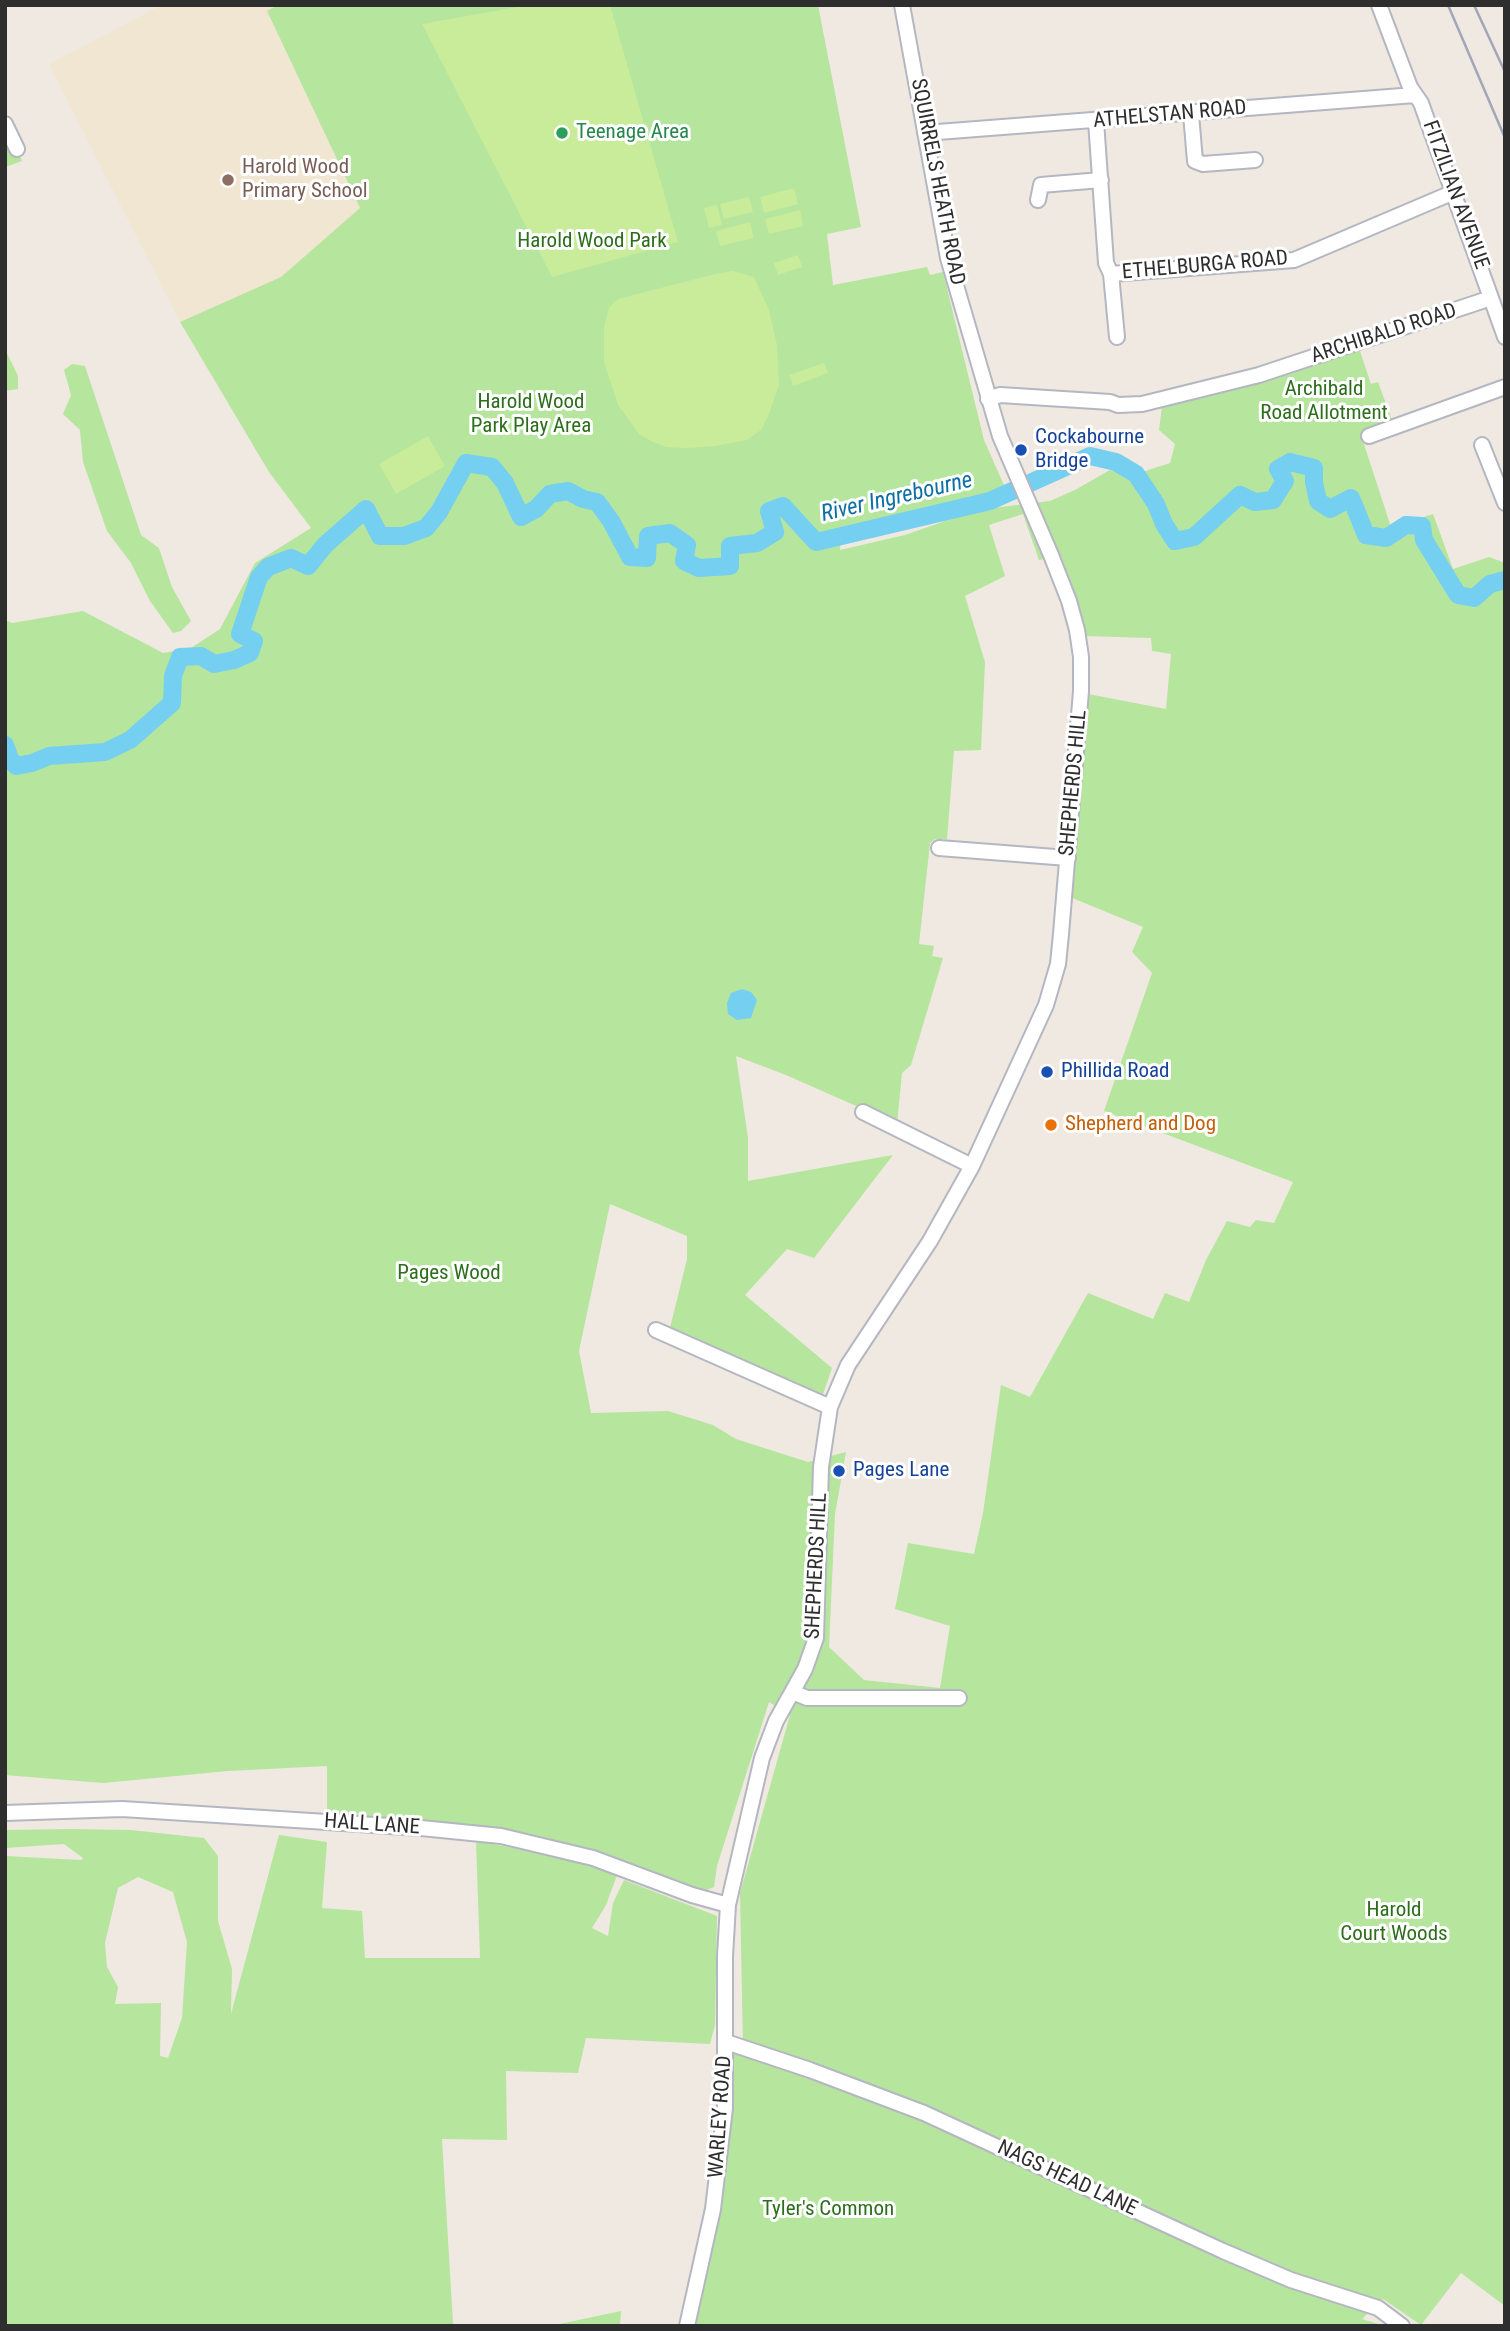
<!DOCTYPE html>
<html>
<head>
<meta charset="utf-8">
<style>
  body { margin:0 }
  #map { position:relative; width:1510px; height:2331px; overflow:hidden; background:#efe9e1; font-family:"Roboto Condensed",sans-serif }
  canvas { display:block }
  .frame { position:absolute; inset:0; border:7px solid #2e2e2e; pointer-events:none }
</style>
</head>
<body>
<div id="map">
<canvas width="1510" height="2331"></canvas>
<div class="frame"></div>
</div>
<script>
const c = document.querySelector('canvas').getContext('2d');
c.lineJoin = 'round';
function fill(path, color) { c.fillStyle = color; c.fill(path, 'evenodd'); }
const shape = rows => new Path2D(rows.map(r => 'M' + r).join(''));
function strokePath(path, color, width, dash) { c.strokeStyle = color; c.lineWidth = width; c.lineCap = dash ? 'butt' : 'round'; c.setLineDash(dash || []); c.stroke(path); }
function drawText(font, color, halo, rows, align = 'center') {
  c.font = font + ' "Roboto Condensed",sans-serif'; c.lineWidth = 6; c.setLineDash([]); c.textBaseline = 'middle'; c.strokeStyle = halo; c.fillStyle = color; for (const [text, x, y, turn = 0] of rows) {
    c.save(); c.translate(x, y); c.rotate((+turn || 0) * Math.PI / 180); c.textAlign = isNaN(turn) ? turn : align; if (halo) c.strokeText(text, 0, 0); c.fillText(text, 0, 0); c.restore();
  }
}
fill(shape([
  [162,5,278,5,267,12,360,208,281,277,180,322,49,64]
]), '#f0e6d1');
fill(shape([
  [278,5,818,5,861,227,827,234,833,285,927,267,930,275,943,272,984,440,1007,492,990,501,841,536,840,550,905,535,977,510,1050,501,1075,490,1110,470,1130,476,1170,463,1175,444,1159,430,1163,399,1187,394,1224,393,1359,348,1371,384,1378,382,1393,423,1361,435,1391,527,1433,514,1453,569,1489,557,1505,563,1505,2306,1461,2273,1421,2325,1383,2299,1362,2319,1385,2326,684,2326,710,2218,726,2042,743,2049,740,1893,790,1715,769,1702,717,1866,714,1887,704,1891,539,1837,481,1826,327,1815,327,1766,228,1771,103,1783,5,1775,5,620,12,623,83,611,163,653,191,648,220,629,255,563,311,528,269,472,180,322,281,277,360,208,267,11],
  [1023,514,1039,560,1061,556,1077,605,1083,636,1151,638,1152,651,1171,654,1166,709,1088,694,1077,821,1065,895,1143,927,1132,952,1152,973,1104,1111,1293,1182,1274,1223,1256,1220,1250,1227,1227,1221,1206,1260,1189,1302,1165,1293,1153,1319,1088,1293,1030,1397,1001,1385,983,1513,974,1554,908,1543,895,1609,950,1626,940,1688,864,1680,829,1647,835,1514,846,1452,808,1462,736,1439,713,1425,668,1411,591,1413,579,1351,610,1204,687,1236,687,1259,668,1336,820,1403,832,1368,745,1295,787,1249,814,1258,893,1155,748,1181,748,1138,736,1056,786,1075,897,1124,902,1073,911,1065,943,958,932,956,934,946,919,944,930,843,935,839,947,839,954,751,981,750,985,662,965,596,1005,576,989,525],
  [5,124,22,161,5,167],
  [5,349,18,376,18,389,5,391],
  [72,364,85,366,141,535,159,548,172,587,191,621,181,631,173,633,150,601,131,563,107,531,83,462,80,430,63,414,71,395,64,370],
  [71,1829,131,1830,204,1838,218,1856,218,1921,232,1969,231,2014,279,1835,327,1842,322,1908,362,1911,365,1958,480,1958,476,1841,562,1857,617,1875,606,1905,592,1928,608,1936,613,1903,624,1880,717,1916,715,2025,710,2044,586,2038,578,2073,506,2071,507,2140,442,2139,453,2323,456,2326,5,2326,5,1856,81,1860,83,1858,64,1844,5,1848,5,1830],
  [138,1877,173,1892,187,1942,182,2018,168,2058,160,2056,161,2003,115,2004,118,1987,107,1967,105,1943,118,1888],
  [621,2311,620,2326,550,2326]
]), '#b6e59e');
fill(shape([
  [528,5,610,5,678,242,552,277,422,24],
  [794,188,798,204,764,213,760,197],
  [749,197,753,212,724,219,720,204],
  [717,205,722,225,709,228,704,208],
  [800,210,803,226,769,234,765,219],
  [750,222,754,238,720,246,716,231],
  [798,255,802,267,778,275,774,263],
  [733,271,754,277,769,310,777,345,779,385,769,414,761,430,747,440,715,446,686,448,666,447,651,441,639,434,618,405,604,362,604,327,609,308,618,299,715,274],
  [824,363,828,373,793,386,789,375],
  [428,436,445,466,396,494,379,464]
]), '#c9ec9a');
fill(shape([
  [742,989,751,992,757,1000,751,1018,737,1020,728,1014,727,1003,731,993]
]), '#75cff0');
strokePath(shape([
  [5,745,10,759,16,766,32,763,49,756,105,752,130,740,172,703,173,676,180,657,201,656,214,664,234,660,250,653,254,641,240,634,259,577,268,567,291,558,308,566,325,545,366,509,380,536,404,536,426,528,439,512,466,463,492,467,505,483,521,517,536,509,550,494,568,491,583,499,597,502,611,521,630,557,647,558,648,536,670,533,687,545,684,561,699,568,730,566,730,546,757,543,775,532,769,511,783,506,816,542,990,501,1090,456,1116,462,1136,474,1156,504,1164,524,1175,541,1194,537,1240,495,1255,502,1273,500,1285,481,1278,469,1290,462,1314,468,1314,482,1318,501,1330,509,1351,498,1366,535,1386,538,1406,525,1422,526,1424,540,1458,595,1474,598,1490,584,1505,580]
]), '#75cff0', 18);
const minor = shape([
  [1379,5,1410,87,1421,103,1505,337],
  [1191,114,1195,161,1203,164,1255,160],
  [1096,121,1106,263,1111,274,1117,337],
  [5,124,17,149],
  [925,133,1415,95],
  [1038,200,1041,185,1101,180],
  [1111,274,1294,260,1454,192],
  [988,399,1000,395,1110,402,1118,405,1142,404,1259,375,1491,298],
  [1369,436,1505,387],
  [1482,445,1505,503],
  [939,848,1068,858],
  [863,1112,972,1166],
  [656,1330,830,1407],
  [792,1692,807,1698,959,1698],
  [5,1813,122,1809,421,1828,501,1836,593,1858,692,1895,728,1905],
  [726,2042,810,2070,924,2113,1223,2251,1291,2280,1378,2308,1402,2326],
  [687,2326,713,2209,725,2108,725,1956,728,1905,762,1758,776,1721,805,1669,816,1638,821,1467,830,1407,848,1365,930,1241,972,1166,1046,1005,1058,964,1061,934,1081,691,1081,657,1077,630,1069,601,1051,555,1000,436,948,258,902,5]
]);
strokePath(minor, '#b4b7c1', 18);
strokePath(minor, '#fff', 14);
strokePath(shape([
  [1448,5,1505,138],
  [1474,5,1505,72]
]), '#a3a6b8', 2.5);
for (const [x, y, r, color] of [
  [562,133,7,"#2e9e5b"],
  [228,180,7,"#8d6e63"],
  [1021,450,7,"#1a4fb4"],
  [1047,1072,7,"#1a4fb4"],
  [1051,1125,7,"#e8710a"],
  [839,1471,7,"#1a4fb4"]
]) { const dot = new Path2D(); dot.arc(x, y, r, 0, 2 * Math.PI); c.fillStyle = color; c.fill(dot); strokePath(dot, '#fff', 2.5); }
drawText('21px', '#2e2e2e', '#fff', [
  ["ATHELSTAN ROAD",1170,115,-5],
  ["SQUIRRELS HEATH ROAD",937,182,79],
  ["FITZILIAN AVENUE",1455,195,70],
  ["ETHELBURGA ROAD",1205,266,-5],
  ["ARCHIBALD ROAD",1384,334,-18],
  ["SHEPHERDS HILL",1074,783,-85],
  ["SHEPHERDS HILL",817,1566,-87],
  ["HALL LANE",372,1825,4],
  ["WARLEY ROAD",721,2117,-86],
  ["NAGS HEAD LANE",1067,2179,25]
]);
drawText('21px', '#27864d', '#fff', [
  ["Teenage Area",576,133]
], 'left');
drawText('21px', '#785e54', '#fff', [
  ["Harold Wood",242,168],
  ["Primary School",242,192]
], 'left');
drawText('21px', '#2c6e1b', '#fff', [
  ["Harold Wood Park",592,242],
  ["Archibald",1324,390],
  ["Road Allotment",1324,414],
  ["Harold Wood",531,403],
  ["Park Play Area",531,427],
  ["Pages Wood",449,1274],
  ["Harold",1394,1911],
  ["Court Woods",1394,1935],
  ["Tyler's Common",828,2210]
]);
drawText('21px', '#164399', '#fff', [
  ["Cockabourne",1035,438],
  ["Bridge",1035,462],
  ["Phillida Road",1061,1072],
  ["Pages Lane",853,1471]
], 'left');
drawText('21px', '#c56008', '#fff', [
  ["Shepherd and Dog",1065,1125]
], 'left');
drawText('italic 23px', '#0d6fa3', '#fff', [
  ["River Ingrebourne",897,498,-13]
]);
</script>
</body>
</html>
